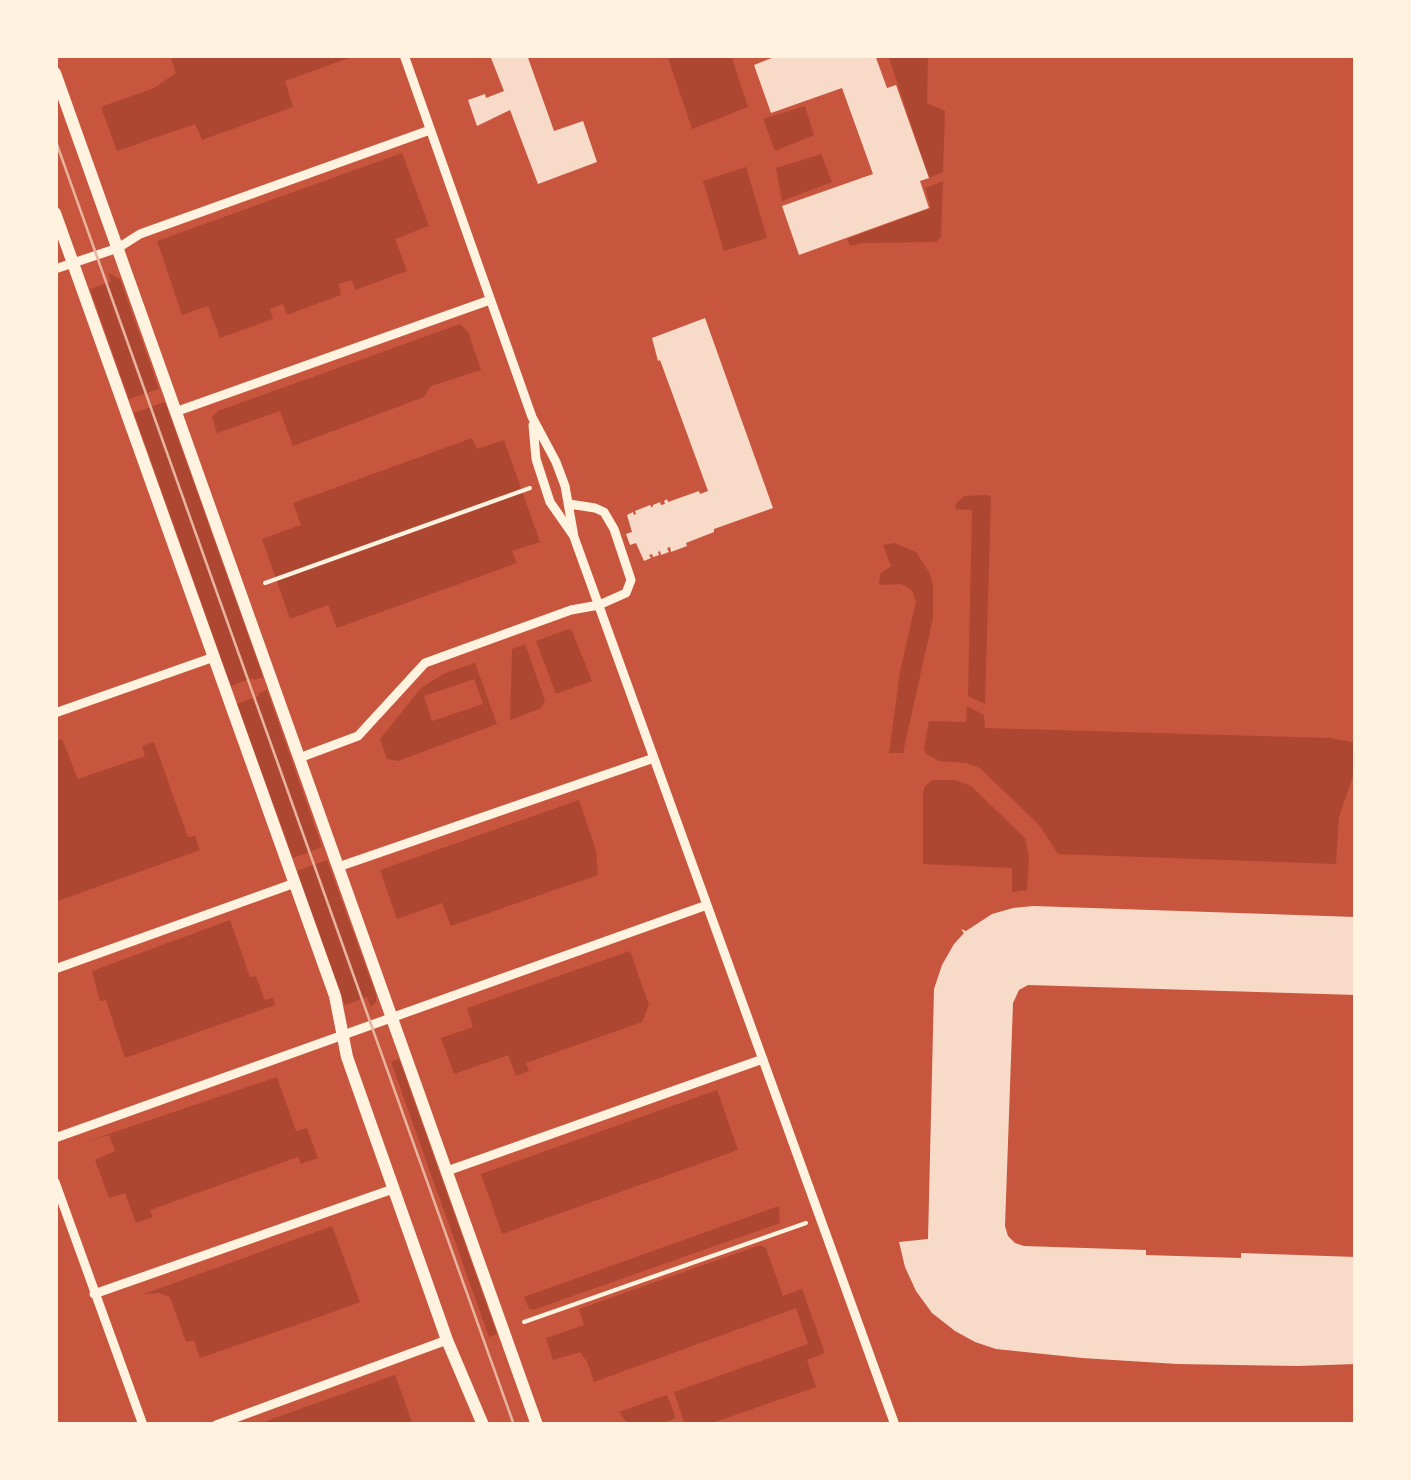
<!DOCTYPE html>
<html>
<head>
<meta charset="utf-8">
<style>
  body { margin:0 }
  #map { position:relative; width:1411px; height:1480px; overflow:hidden; background:#c8553d; font-family:"Noto Sans",sans-serif }
  canvas { display:block }
  .frame { position:absolute; inset:0; border:58px solid #fff3e0; pointer-events:none }
</style>
</head>
<body>
<div id="map">
<canvas width="1411" height="1480"></canvas>
<div class="frame"></div>
</div>
<script>
const c = document.querySelector('canvas').getContext('2d');
c.lineJoin = 'round';
function fill(path, color) { c.fillStyle = color; c.fill(path, 'evenodd'); }
const shape = rows => new Path2D(rows.map(r => 'M' + r).join(''));
function strokePath(path, color, width, dash) { c.strokeStyle = color; c.lineWidth = width; c.lineCap = dash ? 'butt' : 'round'; c.setLineDash(dash || []); c.stroke(path); }
fill(shape([
  [170,55,357,55,285,81,293,107,202,140,195,124,117,151,101,107,154,88,176,73],
  [667,55,731,55,748,107,692,129],
  [888,55,928,55,927,103,945,111,943,172,929,178],
  [805,106,814,135,775,151,763,119],
  [402,153,429,226,395,239,407,271,355,290,352,280,339,284,341,295,287,315,283,304,270,309,273,319,220,338,208,306,182,315,157,241],
  [821,154,832,182,782,201,776,168],
  [746,167,767,238,724,251,703,181],
  [943,181,941,237,936,242,863,243,850,246,847,239,931,208,925,188],
  [108,273,120,279,159,389,129,399,90,289,111,282],
  [460,324,468,332,481,370,431,386,424,397,293,446,280,411,217,433,212,417,218,411],
  [165,402,263,677,254,680,253,678,231,686,134,413],
  [472,438,477,449,504,440,540,542,512,551,517,563,337,628,328,605,290,619,262,539,301,525,293,503],
  [985,495,991,496,985,704,968,696,972,510,955,509,956,503,964,496],
  [894,543,916,552,929,572,933,584,933,618,903,753,889,753,900,672,916,601,912,591,907,587,901,584,879,585,880,574,891,566,883,545],
  [569,629,572,631,592,681,556,694,536,641],
  [525,644,545,700,541,708,510,720,512,649],
  [475,663,497,724,398,761,387,759,380,739,421,688,445,673],
  [474,679,483,704,432,721,424,696],
  [267,690,322,847,293,858,237,704,259,696,259,693],
  [967,706,984,715,985,728,1330,738,1356,743,1356,767,1339,817,1336,864,1058,854,1040,826,980,768,966,763,939,761,926,754,924,748,929,721,966,722],
  [62,739,78,779,145,756,142,746,154,742,188,837,195,836,200,850,55,902,55,741],
  [933,780,955,780,971,786,1025,838,1029,857,1027,890,1012,892,1012,868,923,864,923,793,925,786],
  [579,800,596,850,598,875,451,926,442,903,397,919,380,870],
  [327,860,376,995,376,1002,371,1007,367,997,345,1005,297,871],
  [230,920,250,977,256,976,265,1000,273,998,275,1005,125,1058,106,1000,100,1001,92,971],
  [630,951,649,1005,642,1022,526,1063,529,1071,516,1076,508,1055,454,1074,441,1038,473,1027,467,1008],
  [399,1059,497,1334,489,1337,391,1062],
  [277,1077,296,1131,307,1128,318,1158,301,1164,298,1157,150,1210,153,1217,136,1223,125,1193,109,1198,95,1160,115,1151,109,1135,88,1141],
  [717,1090,738,1150,502,1234,481,1174],
  [779,1206,780,1223,533,1310,529,1309,524,1297],
  [332,1226,360,1302,322,1316,200,1358,194,1340,186,1342,170,1297,159,1293,144,1294],
  [760,1245,766,1248,783,1296,802,1289,825,1353,807,1360,816,1387,706,1425,685,1425,674,1392,808,1344,796,1308,594,1382,587,1362,580,1352,553,1360,546,1338,584,1325,579,1309],
  [395,1375,413,1425,256,1425,272,1419],
  [667,1395,676,1418,657,1425,629,1425,619,1412]
]), '#ae4732');
fill(shape([
  [498,55,527,55,554,131,583,121,597,162,538,184,510,110,477,126,468,100,485,94,486,98,504,91,491,58],
  [779,55,875,55,887,88,896,85,929,178,920,181,929,208,799,255,782,206,873,174,842,88,771,113,754,65],
  [705,318,773,508,714,529,714,532,686,543,687,546,671,552,670,547,667,548,669,552,661,555,660,551,658,552,659,555,653,557,652,554,649,555,651,558,644,561,636,543,630,545,626,534,632,532,627,515,633,512,634,515,636,514,635,511,650,505,652,508,653,505,660,502,661,505,665,504,664,501,667,499,668,502,699,491,700,494,708,491,660,360,658,361,652,338],
  [1033,906,1356,917,1356,995,1028,985,1019,990,1013,1003,1005,1226,1008,1236,1015,1243,1024,1246,1146,1250,1146,1255,1241,1258,1241,1253,1356,1257,1356,1364,1297,1366,1177,1364,1082,1358,996,1349,975,1342,955,1331,932,1313,916,1291,905,1267,899,1242,928,1239,934,989,942,965,954,944,964,933,961,929,966,931,992,914,1013,908]
]), '#f7dbc8');
strokePath(shape([
  [265,583,530,488],
  [524,1322,806,1223]
]), '#fff3e0', 4);
strokePath(shape([
  [404,55,532,417,556,462,565,486,574,537,895,1425],
  [55,269,118,248,140,234,430,130],
  [175,412,490,300],
  [533,425,536,459,550,502,573,535],
  [55,713,214,657],
  [299,758,358,736,425,663,571,610,599,605,626,593,631,580,614,529,604,512,595,508,569,504],
  [338,867,654,758],
  [55,969,295,883],
  [55,1138,707,905],
  [447,1171,763,1059],
  [55,1182,143,1425],
  [94,1294,393,1189],
  [216,1425,447,1340]
]), '#fff3e0', 9);
strokePath(shape([
  [55,73,537,1425],
  [55,213,335,996,347,1057,447,1340,483,1425]
]), '#fff3e0', 12);
strokePath(shape([
  [55,139,514,1425]
]), '#e9b49f', 2.5);
</script>
</body>
</html>
